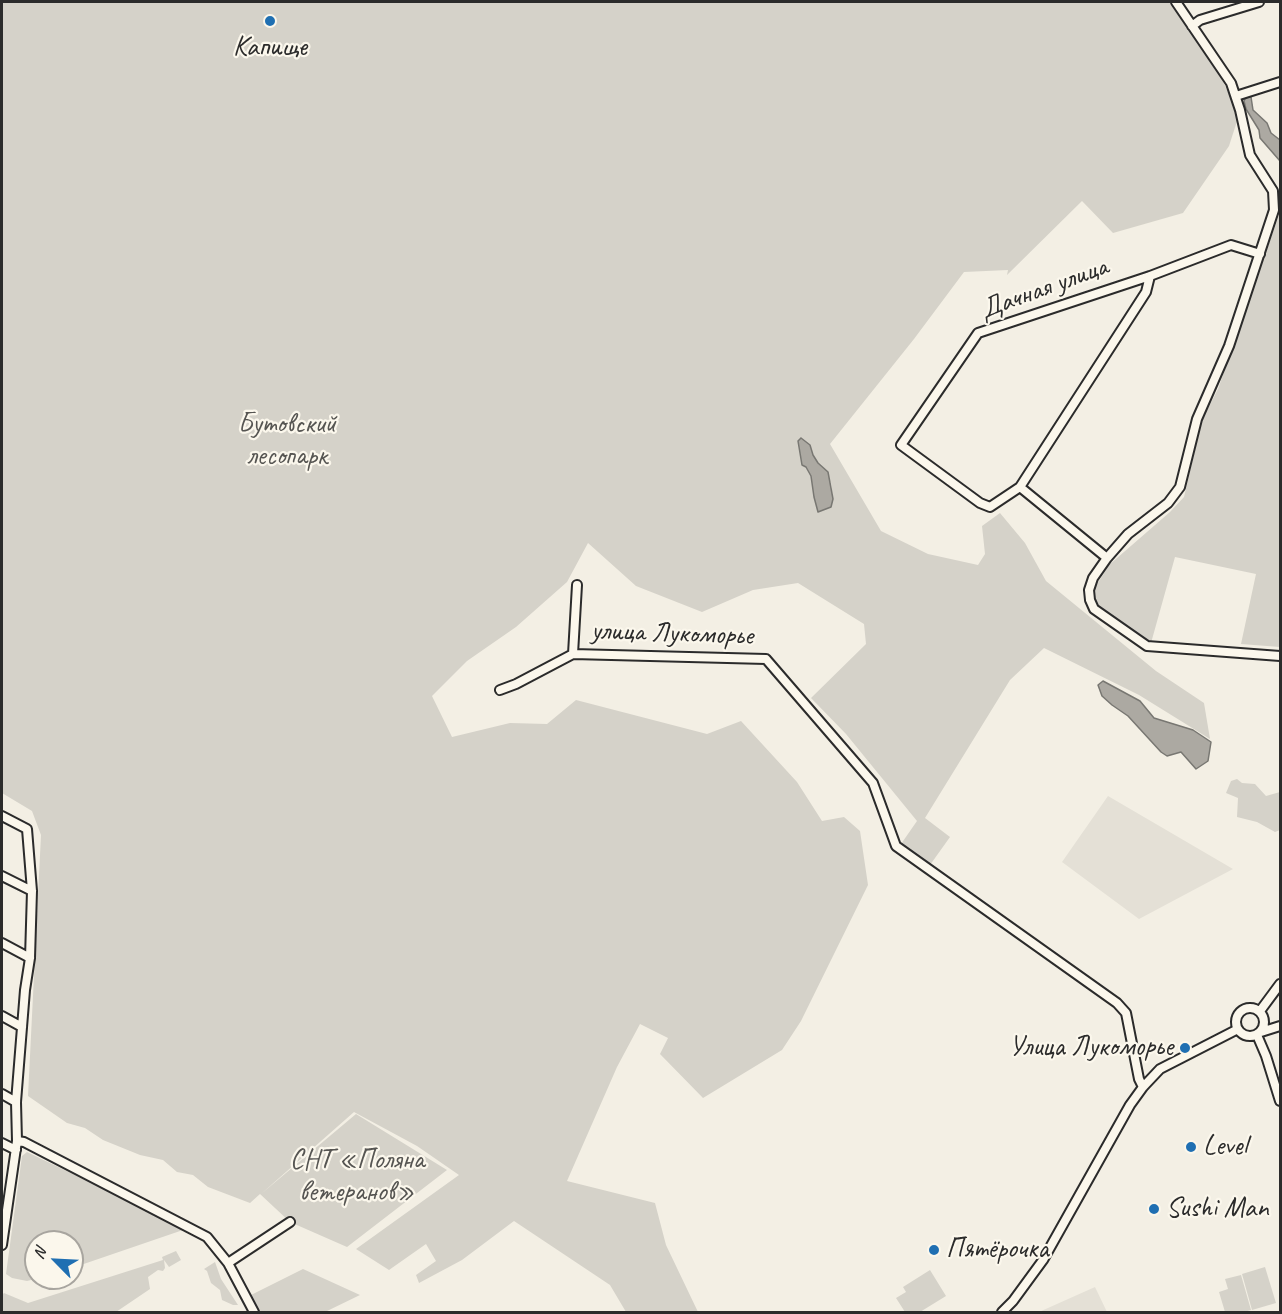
<!DOCTYPE html>
<html>
<head>
<meta charset="utf-8">
<style>
  body { margin:0 }
  #map { position:relative; width:1282px; height:1314px; overflow:hidden; background:#f3efe4; font-family:Caveat,sans-serif }
  canvas { display:block }
  .frame { position:absolute; inset:0; border:3px solid #2b2b2b; pointer-events:none }
  .north { position:absolute; left:24px; top:1230px; width:60px; height:60px; box-sizing:border-box; background:#fbf7ec; border:2px solid #a8a59f; border-radius:50%; rotate:294deg; font-size:16px; font-weight:700; line-height:24px; text-align:center; color:#2b2b2b }
  .north::after { content:''; display:block; margin:auto; width:21px; height:27px; background:#1f6fb2; clip-path:polygon(50% 0,100% 100%,50% 72%,0 100%) }
</style>
</head>
<body>
<div id="map">
<canvas width="1282" height="1314"></canvas>
<div class="frame"></div>
<div class="north">N</div>
</div>
<script>
const c = document.querySelector('canvas').getContext('2d');
c.lineJoin = 'round';
function fill(path, color) { c.fillStyle = color; c.fill(path, 'evenodd'); }
const shape = rows => new Path2D(rows.map(r => 'M' + r).join(''));
function strokePath(path, color, width, dash) { c.strokeStyle = color; c.lineWidth = width; c.lineCap = dash ? 'butt' : 'round'; c.setLineDash(dash || []); c.stroke(path); }
function drawText(font, color, halo, rows, align = 'center') {
  c.font = font + ' Caveat,sans-serif'; c.lineWidth = 4.5; c.setLineDash([]); c.textBaseline = 'middle'; c.strokeStyle = halo; c.fillStyle = color; for (const [text, x, y, turn = 0] of rows) {
    c.save(); c.translate(x, y); c.rotate((+turn || 0) * Math.PI / 180); c.textAlign = isNaN(turn) ? turn : align; if (halo) c.strokeText(text, 0, 0); c.fillText(text, 0, 0); c.restore();
  }
}
fill(shape([
  [1108,796,1233,869,1139,919,1062,862],
  [1095,1287,1107,1312,1039,1312]
]), '#e4e0d6');
fill(shape([
  [2,2,1169,2,1215,65,1239,115,1229,146,1183,213,1113,233,1082,201,1007,275,1008,270,964,272,914,339,830,444,881,531,928,554,978,565,985,554,982,526,1000,513,1025,543,1046,581,1156,671,1204,703,1210,739,1139,695,1044,648,1010,680,925,818,950,837,930,865,901,844,917,821,846,734,811,698,866,644,864,624,798,583,753,590,702,612,636,586,588,543,567,582,516,627,467,661,432,696,452,737,510,723,547,724,576,700,707,734,741,721,797,782,822,821,844,817,860,831,868,885,801,1021,782,1050,703,1098,660,1054,668,1038,640,1024,617,1067,567,1181,655,1203,666,1245,698,1312,626,1312,610,1285,514,1221,462,1260,419,1283,416,1275,436,1261,426,1244,389,1270,356,1249,459,1175,417,1146,354,1112,261,1194,356,1114,447,1170,347,1247,290,1222,260,1194,250,1203,208,1187,193,1175,177,1172,163,1160,140,1155,103,1140,85,1128,67,1123,28,1096,41,835,32,811,2,793],
  [798,441,810,445,813,455,831,483,833,499,831,507,818,511,814,497,811,476,806,467,802,465],
  [1280,212,1280,647,1241,644,1256,574,1175,557,1151,643,1099,608,1094,602,1094,589,1109,565,1170,512,1184,497,1202,420,1218,389],
  [1237,779,1242,783,1255,784,1266,796,1280,792,1280,830,1275,832,1257,822,1237,817,1238,798,1226,793,1231,781],
  [27,1152,150,1211,183,1230,72,1268,72,1242,36,1242,36,1278,39,1278,27,1281,12,1278,6,1274,22,1156],
  [176,1251,181,1260,169,1267,164,1260,165,1268,163,1271,158,1270,148,1277,150,1289,116,1312,2,1312,2,1295,4,1293,28,1303,163,1260,162,1257],
  [215,1262,221,1279,238,1305,233,1305,222,1300,220,1290,211,1283,207,1271,204,1269],
  [1265,1267,1276,1303,1252,1310,1242,1274],
  [303,1269,360,1295,325,1312,261,1312,251,1295],
  [930,1270,946,1296,920,1312,905,1312,896,1298,906,1292,903,1287],
  [1241,1275,1251,1310,1244,1312,1225,1312,1219,1292,1228,1289,1225,1279]
]), '#d5d2c9');
const water = shape([
  [1246,97,1251,97,1253,110,1267,123,1271,133,1280,140,1280,161,1260,138,1259,130,1246,109,1244,101,1246,97],
  [801,438,810,445,813,455,818,463,828,472,833,499,831,507,818,512,814,497,811,476,806,467,802,465,798,441,801,438],
  [1103,681,1140,701,1154,718,1193,730,1211,742,1208,761,1196,769,1181,752,1167,756,1161,752,1128,716,1112,705,1102,696,1098,685,1103,681]
]);
fill(water, '#aca9a2');
strokePath(water, '#787772', 1.5);
const minor = shape([
  [1176,2,1231,83,1240,110,1250,155,1273,191,1274,210,1229,346,1197,419,1180,487,1168,503,1128,534,1107,558,1093,578,1089,590,1090,600,1094,609,1147,646,1280,656],
  [1192,26,1200,20,1259,2],
  [1236,96,1280,82],
  [1150,276,1146,292,1020,487,990,507,980,503,901,445,978,333,1150,276,1231,245,1260,254],
  [1020,487,1107,558],
  [573,654,577,585],
  [500,690,516,684,573,654,766,659,873,783,896,846,1117,1003,1126,1013,1139,1079,1143,1087],
  [2,816,27,829,32,891,30,958,25,990,16,1102,17,1141,24,1142,207,1237,228,1263,254,1312],
  [2,876,32,891],
  [2,943,30,958],
  '1236 1022a14 14 0 1 1 28 0a14 14 0 1 1-28 0Z',
  [1260,1011,1280,984],
  [2,1016,22,1027],
  [1261,1032,1280,1026],
  [1257,1035,1266,1056,1280,1101],
  [2,1094,16,1102],
  [2,1143,16,1150],
  [2,1245,17,1141],
  [228,1263,290,1222],
  [1002,1312,1013,1301,1043,1260,1130,1105,1143,1087,1160,1069,1238,1029]
]);
strokePath(minor, '#2b2b2b', 12);
strokePath(minor, '#fbf7ec', 8);
for (const [x, y, r, color] of [
  [270,21,6,"#1f6fb2"],
  [1185,1048,6,"#1f6fb2"],
  [1191,1147,6,"#1f6fb2"],
  [1154,1209,6,"#1f6fb2"],
  [934,1250,6,"#1f6fb2"]
]) { const dot = new Path2D(); dot.arc(x, y, r, 0, 2 * Math.PI); c.fillStyle = color; c.fill(dot); strokePath(dot, '#fbf7ec', 2); }
drawText('28px', '#2b2b2b', '#fbf7ec', [
  ["Капище",270,48,"center"],
  ["Улица Лукоморье",1173,1048,"right"],
  ["Level",1203,1147],
  ["Sushi Man",1166,1209],
  ["Пятёрочка",946,1250]
], 'left');
drawText('28px', '#2b2b2b', '#fbf7ec', [
  ["Дачная улица",1044,289,-20],
  ["улица Лукоморье",672,634,2]
]);
drawText('28px', '#565552', '#fbf7ec', [
  ["Бутовский",287,425],
  ["лесопарк",287,457],
  ["СНТ «Поляна",357,1161],
  ["ветеранов»",357,1193]
]);
</script>
</body>
</html>
